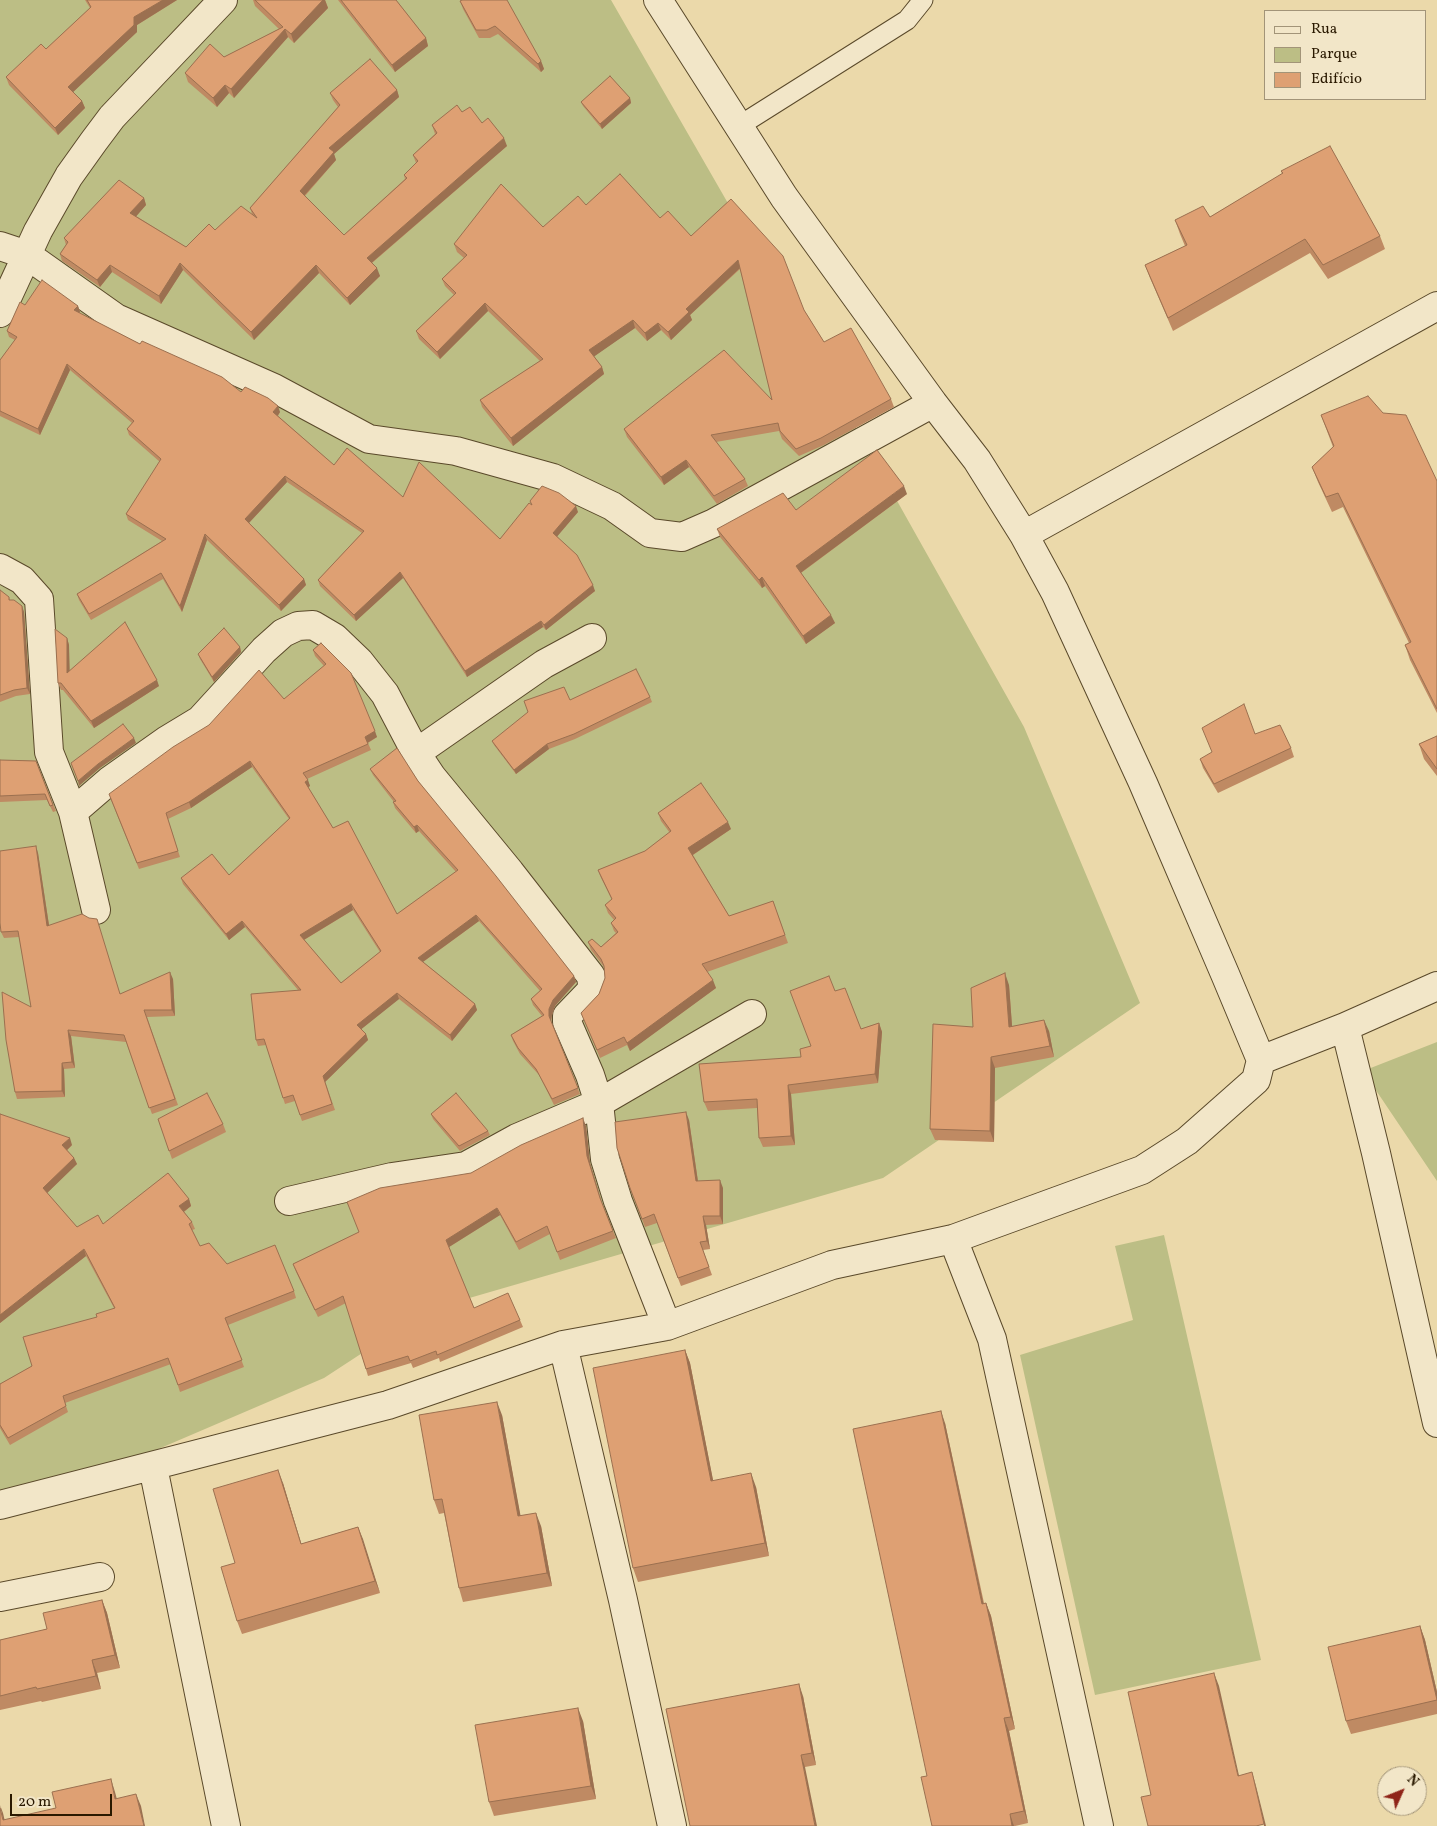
<!DOCTYPE html>
<html>
<head>
<meta charset="utf-8">
<style>
  body { margin:0 }
  #map { position:relative; width:1437px; height:1826px; overflow:hidden; background:#ebd9aa; font-family:Vollkorn,serif }
  canvas { display:block }
  .legend { position:absolute; left:1264px; top:10px; width:162px; height:90px; box-sizing:border-box; background:#f2e6c8; border:1px solid #a29478; margin:0; padding:6px 9px; list-style:none; font-size:15px; color:#2a1900 }
  .legend li { display:flex; align-items:center; gap:10px; height:25px }
  .legend b { width:25px; border:1px solid #a29478 }
  .north { position:absolute; left:1377px; top:1766px; width:50px; height:50px; box-sizing:border-box; background:#f2e6c8; border:1px solid #a29478; border-radius:50%; rotate:46deg; font-size:14px; font-weight:700; line-height:20px; text-align:center; color:#2a1900 }
  .north::after { content:''; display:block; margin:auto; width:18px; height:22px; background:#8f2418; clip-path:polygon(50% 0,100% 100%,50% 72%,0 100%) }
  .scale { position:absolute; left:10px; top:1794px; width:102px; height:22px; box-sizing:border-box; border:2px solid #2a1900; border-top:0; padding-left:6px; font-size:15px; line-height:18px; white-space:nowrap; color:#2a1900; -webkit-text-stroke:4px #f2e6c8; paint-order:stroke }
</style>
</head>
<body>
<div id="map">
<canvas width="1437" height="1826"></canvas>
<ul class="legend">
<li><b style="height:6px;background:#f2e6c8"></b>Rua</li>
<li><b style="height:14px;background:#bcbe85"></b>Parque</li>
<li><b style="height:14px;background:#dea073"></b>Edifício</li>
</ul>
<div class="north">N</div>
<div class="scale">20 m</div>
</div>
<script>
const c = document.querySelector('canvas').getContext('2d');
c.lineJoin = 'round';
function fill(path, color) { c.fillStyle = color; c.fill(path, 'evenodd'); }
const shape = rows => new Path2D(rows.map(r => 'M' + r).join(''));
function strokePath(path, color, width, dash) { c.strokeStyle = color; c.lineWidth = width; c.lineCap = dash ? 'butt' : 'round'; c.setLineDash(dash || []); c.stroke(path); }
fill(shape([
  [0,0,611,0,809,344,1024,727,1140,1003,883,1178,428,1310,324,1378,156,1450,0,1494],
  [1437,1042,1437,1181,1363,1071],
  [1164,1235,1261,1660,1095,1695,1020,1355,1133,1320,1115,1246]
]), '#bcbe85');
const lane = shape([
  [739,126,907,20,923,0]
]);
const street = shape([
  [0,246,27,255,116,318,274,388,369,439,456,451,553,478,612,506,650,533,682,537,714,523,933,403],
  [0,313,38,231,69,176,94,141,112,117,223,0],
  [1024,535,1437,306],
  [0,568,22,580,39,599,49,752,73,812,96,910],
  [416,753,544,664,592,638],
  [73,812,109,781,167,740,200,720,264,650,283,633,298,626,313,625,335,638,359,661,385,694,416,753,432,777,510,872,591,976,592,984,591,991,567,1016,567,1022,590,1075,599,1103,605,1159,618,1201,667,1326],
  [1345,1027,1376,1153,1437,1423],
  [1261,1060,1345,1027,1437,986],
  [289,1201,392,1177,466,1166,517,1138,599,1103,752,1014],
  [953,1239,992,1339,1099,1826],
  [563,1345,623,1600,672,1826],
  [153,1467,226,1826],
  [0,1505,388,1405,563,1345,667,1326,832,1265,953,1239,1142,1170,1187,1141,1256,1080,1261,1060,1225,974,1143,783,1055,592,1024,535,977,460,933,403,784,197,658,0],
  [0,1597,100,1577]
]);
strokePath(lane, '#5a492a', 21);
strokePath(street, '#5a492a', 30);
strokePath(lane, '#f2e6c8', 19);
strokePath(street, '#f2e6c8', 28);
fill(shape([
  [85,0,177,0,137,25,137,32,73,92,82,101,85,108,58,135,9,85,6,77,46,49,90,8],
  [253,0,325,0,328,8,294,43,288,37,234,98,229,93,217,107,188,82,185,73,224,57,279,29,255,6],
  [338,0,396,0,426,38,428,46,395,72],
  [462,0,541,61,544,69,541,72,498,34,490,38,479,38,463,9,460,1],
  [397,90,399,97,334,154,336,160,305,196,344,235,405,179,404,175,416,163,413,155,435,134,432,125,462,112,482,123,507,146,372,263,380,276,350,305,319,273,254,340,183,270,161,304,112,272,100,287,62,261,60,254,66,245,64,238,144,198,146,205,136,216,186,247,215,230,252,214,250,208,338,107,333,100,330,93],
  [630,98,631,103,602,129,583,106,581,102],
  [1281,171,1380,236,1385,249,1328,279,1310,253,1173,331,1150,278,1145,265,1185,246,1180,234,1175,220,1210,217,1282,174],
  [586,205,660,218,691,236,804,310,824,342,891,399,894,407,824,445,799,456,782,439,779,431,716,442,745,479,748,486,717,504,689,467,664,485,627,437,624,429,772,400,740,269,690,315,692,320,671,340,661,330,647,341,635,328,594,356,602,367,604,374,513,446,482,407,480,400,540,361,488,311,440,359,419,339,416,331,454,295,445,286,442,279,464,258,457,252,454,244,543,227],
  [25,305,78,306,80,312,79,313,140,344,241,392,280,412,278,416,334,465,403,497,500,539,531,504,530,501,578,512,557,536,595,591,546,630,543,627,467,677,403,578,356,621,320,586,318,580,362,533,287,482,249,523,304,579,306,585,281,611,207,540,182,612,163,579,91,620,79,600,77,594,162,541,128,520,126,514,160,462,129,435,127,429,132,423,70,370,40,435,0,416,0,360,15,340,9,337,7,331],
  [1321,415,1437,481,1437,713,1410,660,1405,645,1409,643,1343,507,1332,512,1318,482,1312,467,1333,447],
  [907,494,801,573,835,623,806,644,765,586,762,588,720,537,717,529,796,510],
  [0,590,9,597,10,600,22,606,24,612,30,694,16,696,0,702],
  [67,638,69,645,69,671,159,686,94,728,63,690,61,690,58,683],
  [321,643,377,737,368,743,371,750,307,779,310,786,308,787,333,828,397,914,456,872,419,831,416,833,395,808,393,802,394,802,373,775,370,769,418,781,574,976,576,982,555,1006,552,1015,551,1022,580,1094,554,1105,539,1075,520,1054,513,1041,511,1035,542,1016,533,1005,531,999,540,991,479,921,423,962,475,1004,477,1010,452,1041,399,999,361,1029,366,1034,368,1040,325,1082,335,1110,302,1121,295,1101,285,1104,266,1045,258,1046,256,1040,298,990,245,927,229,940,183,884,181,878,229,875,289,819,252,767,191,808,168,819,180,857,139,869,111,800,284,699,324,666,315,656,313,650],
  [353,910,380,952,341,983,304,940],
  [240,647,241,652,214,682,200,659,198,654],
  [650,697,652,702,575,739,549,749,516,774,494,745,492,741,570,700],
  [1437,736,1437,776,1424,759,1419,744],
  [1291,748,1294,757,1218,793,1203,768,1200,759],
  [0,760,36,761,56,811,53,812,47,800,0,802],
  [658,813,731,829,693,855,729,916,773,901,788,943,707,972,716,988,630,1051,627,1045,600,1058,581,1013,599,994,605,978,604,967,591,950,588,942,601,947,616,933,614,931,611,923,614,920,608,913,605,905,612,900,601,878,598,870,645,851,670,833,661,821],
  [38,853,49,925,120,994,173,979,175,1016,147,1017,178,1105,152,1114,126,1042,71,1036,75,1068,64,1069,65,1097,17,1099,15,1092,31,1007,19,937,4,938,1,932],
  [1009,985,1012,1026,1049,1031,1054,1057,995,1068,994,1142,935,1140,930,1129,973,1027],
  [835,991,861,1029,879,1023,882,1032,878,1083,791,1094,795,1145,763,1147,759,1138,757,1108,708,1111,704,1102,801,1057,811,1046],
  [0,1114,72,1145,67,1150,74,1158,77,1164,47,1193,77,1227,103,1224,189,1199,191,1206,184,1212,192,1222,195,1229,192,1230,200,1246,227,1264,294,1291,296,1298,228,1325,244,1367,180,1392,171,1364,65,1403,68,1412,10,1445,0,1428,0,1384,32,1366,97,1317,114,1308,86,1256,0,1323],
  [431,1114,488,1131,490,1135,460,1151,433,1119],
  [158,1119,223,1124,226,1132,172,1159],
  [689,1120,698,1181,723,1188,723,1224,706,1225,710,1249,703,1250,712,1275,681,1286,657,1223,645,1227,630,1188],
  [586,1126,590,1163,602,1203,616,1238,560,1260,550,1234,519,1250,500,1215,449,1247,474,1308,520,1320,523,1327,440,1362,439,1358,413,1368,411,1363,368,1376,346,1303,318,1317,296,1272,293,1264,359,1232,471,1173],
  [685,1350,690,1363,713,1481,756,1487,769,1556,638,1582,633,1568],
  [502,1415,520,1515,541,1526,552,1586,463,1602,459,1588,444,1513,439,1514,434,1500],
  [945,1423,984,1603,986,1603,991,1616,1015,1729,1009,1731,1028,1823,1015,1826,932,1826,927,1776],
  [283,1483,301,1544,358,1527,380,1593,242,1634,237,1621,235,1563],
  [102,1600,107,1613,120,1668,97,1673,101,1689,42,1702,41,1701,0,1710,0,1640,47,1629],
  [1420,1626,1425,1640,1437,1692,1437,1714,1351,1734,1346,1721],
  [803,1696,816,1765,805,1767,690,1826],
  [583,1721,596,1799,494,1816,489,1802]
]), '#bf8a63');
fill(shape([
  [163,0,177,0,137,25,137,32,71,94,68,87,134,17],
  [323,0,325,0,328,8,294,43,291,34],
  [285,29,288,37,234,98,231,89],
  [426,38,428,46,395,72,392,65],
  [541,61,544,69,541,72,538,64],
  [225,85,229,93,217,107,213,98],
  [397,90,399,97,334,154,336,160,302,198,300,191,329,148],
  [630,98,631,103,602,129,600,124],
  [82,101,85,108,58,135,55,128],
  [504,138,507,146,369,265,367,258],
  [144,198,146,205,133,220,130,213],
  [738,260,740,268,690,315,692,320,671,340,668,332,686,309],
  [180,263,183,270,161,304,159,296],
  [110,265,112,272,100,287,97,280],
  [316,265,319,273,254,340,251,332],
  [377,268,380,276,350,305,347,298],
  [485,303,488,311,440,359,437,352],
  [78,306,80,312,76,316,74,310],
  [633,320,635,328,592,358,589,350],
  [658,323,661,330,647,341,645,333],
  [67,364,70,370,40,435,38,429],
  [602,367,604,374,513,446,511,438],
  [278,406,280,412,276,418,273,412],
  [686,460,689,467,664,485,661,477],
  [285,476,287,482,247,525,245,519],
  [904,486,907,494,799,574,796,566],
  [576,506,578,512,555,539,553,533],
  [205,534,207,540,182,612,180,606],
  [400,572,403,578,356,621,354,615],
  [762,577,765,586,762,588,759,580],
  [304,579,306,585,281,611,279,605],
  [593,585,595,591,546,630,544,625],
  [22,606,24,612,30,694,27,688],
  [831,615,835,623,806,644,803,636],
  [541,621,543,627,467,677,465,671],
  [67,638,69,645,70,680,67,673],
  [240,647,241,652,214,682,212,677],
  [157,680,159,686,94,728,91,721],
  [375,731,377,737,367,743,365,737],
  [134,738,136,743,100,768,79,786,78,781,98,764],
  [547,744,549,749,516,774,514,770],
  [250,761,252,767,191,808,189,802],
  [308,780,310,786,307,788,305,782],
  [728,822,731,829,691,856,688,848],
  [417,825,419,831,416,833,414,827],
  [36,846,38,853,50,932,47,926],
  [351,904,353,910,302,941,300,935],
  [476,915,479,921,420,964,418,958],
  [242,921,245,927,229,940,226,934],
  [170,972,173,979,175,1016,172,1010],
  [1005,973,1009,985,1013,1039,1009,1027],
  [574,976,576,982,555,1006,552,1015,551,1022,549,1016,549,1009,553,1000],
  [713,980,716,988,630,1051,627,1043],
  [397,993,399,999,359,1031,357,1025],
  [475,1004,477,1010,452,1041,450,1035],
  [1044,1020,1049,1031,1054,1057,1050,1046],
  [879,1023,882,1032,878,1083,875,1074],
  [68,1030,71,1036,75,1068,72,1062],
  [366,1034,368,1040,325,1082,335,1110,323,1076],
  [991,1057,995,1068,994,1142,990,1131],
  [62,1063,64,1069,65,1097,62,1091],
  [788,1085,791,1094,795,1145,791,1136],
  [686,1112,689,1120,699,1189,696,1181],
  [583,1118,586,1126,590,1163,603,1206,587,1156],
  [70,1138,72,1145,65,1152,62,1145],
  [74,1158,77,1164,45,1195,43,1188],
  [720,1180,723,1188,723,1224,720,1216],
  [189,1199,191,1206,182,1213,179,1206],
  [497,1208,500,1215,449,1247,446,1240],
  [703,1216,706,1225,710,1249,707,1241],
  [84,1249,86,1256,0,1323,0,1315],
  [685,1350,690,1363,716,1495,711,1481],
  [497,1402,502,1415,523,1529,518,1516],
  [941,1411,945,1423,986,1616,982,1604],
  [278,1470,283,1483,305,1556,301,1544],
  [751,1473,756,1487,769,1556,765,1543],
  [536,1513,541,1526,552,1586,547,1573],
  [358,1527,363,1539,380,1593,375,1581],
  [102,1600,107,1613,120,1668,115,1655],
  [986,1603,991,1616,1015,1729,1011,1717],
  [1420,1626,1425,1640,1437,1692,1437,1700],
  [92,1660,97,1673,101,1689,96,1676],
  [1214,1673,1219,1686,1242,1789,1238,1776],
  [799,1684,803,1696,816,1765,812,1753],
  [578,1708,583,1721,596,1799,591,1786],
  [1004,1718,1009,1731,1028,1823,1024,1811],
  [801,1755,805,1767,817,1826,815,1826],
  [1252,1772,1256,1786,1266,1826,1264,1826,1264,1824],
  [111,1779,115,1792,120,1811,115,1799],
  [136,1794,141,1806,145,1826,144,1826],
  [0,1805,3,1813,6,1826,3,1820],
  [1010,1814,1014,1826,1012,1826]
]), '#9b7050');
const building = shape([
  [87,0,163,0,134,17,134,25,68,87,82,101,55,128,6,77,41,44,46,49,91,7,87,0],
  [255,0,323,0,291,34,285,29,231,89,225,85,213,98,185,73,210,44,224,57,283,27,255,0],
  [341,0,396,0,426,38,392,65,341,0],
  [462,0,507,0,541,61,538,64,495,26,487,30,476,30,460,1,462,0],
  [370,59,397,90,329,148,334,152,300,191,344,235,407,178,404,175,418,161,413,155,437,133,432,125,457,105,462,112,470,107,482,123,488,118,504,138,367,258,377,268,347,298,316,265,251,332,180,263,159,296,110,265,97,280,60,254,68,242,64,238,119,180,144,198,130,213,186,247,209,224,215,230,241,206,257,218,250,208,340,105,330,93,370,59],
  [610,76,630,98,600,124,581,102,610,76],
  [1330,146,1380,236,1323,265,1305,239,1168,318,1145,265,1187,245,1175,220,1203,206,1210,217,1283,173,1281,171,1330,146],
  [620,174,660,218,668,211,691,236,731,199,783,256,804,310,824,342,851,328,891,399,821,438,796,449,780,431,778,423,711,435,745,479,714,496,686,460,661,477,624,429,724,350,772,400,738,260,686,309,689,312,668,332,658,323,645,333,633,320,589,350,602,367,511,438,480,400,543,359,485,303,437,352,416,331,456,293,442,279,467,255,454,244,501,184,543,227,578,196,586,205,620,174],
  [42,280,78,306,74,310,140,344,142,341,222,377,241,392,245,387,268,398,278,406,273,412,334,465,347,448,403,497,419,462,500,539,529,503,532,505,530,501,542,486,559,493,576,506,553,533,577,555,593,585,544,625,541,621,465,671,400,572,354,615,318,580,364,531,285,476,245,519,304,579,279,605,205,534,180,606,161,573,89,614,77,594,166,539,126,514,161,459,127,429,134,421,67,364,38,429,0,411,0,360,17,337,7,331,20,302,25,305,42,280],
  [1368,396,1383,413,1406,415,1437,481,1437,709,1405,645,1411,642,1338,493,1326,497,1312,467,1334,446,1321,415,1368,396],
  [877,450,904,486,796,566,831,615,803,636,762,577,759,580,717,529,783,493,796,510,877,450],
  [0,590,9,597,9,600,14,600,22,606,27,688,14,690,0,695,0,590],
  [125,622,157,680,91,721,61,683,58,683,55,629,67,638,67,673,125,622],
  [224,628,240,647,212,677,198,654,224,628],
  [321,643,351,673,375,731,365,737,368,744,303,773,308,780,305,782,333,828,348,821,397,914,458,870,417,825,414,827,393,802,396,801,370,769,397,748,418,781,496,876,574,976,553,1000,549,1009,549,1016,578,1088,552,1099,536,1069,518,1048,511,1035,544,1015,531,999,542,989,476,915,418,958,475,1004,450,1035,397,993,357,1025,366,1034,323,1076,332,1104,300,1115,293,1095,283,1098,264,1039,256,1040,251,994,301,990,242,921,226,934,181,878,212,854,229,875,290,818,250,761,189,802,166,813,178,851,137,863,109,794,173,747,209,725,259,670,284,699,326,664,313,650,321,643],
  [351,904,381,951,341,983,300,935,351,904],
  [636,669,650,697,574,734,547,744,514,770,492,741,528,712,524,701,564,687,570,700,636,669],
  [1244,704,1255,734,1280,725,1291,748,1214,784,1200,759,1212,752,1202,728,1244,704],
  [123,724,134,738,98,764,78,781,71,763,123,724],
  [1437,736,1437,769,1419,744,1437,736],
  [0,760,36,761,53,805,50,806,45,794,0,796,0,760],
  [701,783,728,822,688,848,729,916,773,901,785,935,702,964,713,980,627,1043,624,1037,597,1050,581,1013,599,994,605,978,604,966,601,959,588,942,592,939,601,947,618,932,611,923,616,918,605,905,612,899,598,870,645,851,671,831,658,813,701,783],
  [36,846,47,926,82,914,89,918,97,919,120,994,170,972,172,1010,144,1010,175,1099,149,1108,124,1035,68,1030,72,1062,62,1063,62,1091,15,1092,6,1040,2,992,31,1007,18,931,1,932,0,923,0,851,36,846],
  [1005,973,1009,1027,1044,1020,1050,1046,991,1057,990,1131,930,1129,933,1024,973,1027,971,988,1005,973],
  [829,976,835,991,845,988,861,1029,879,1023,875,1074,788,1085,791,1136,759,1138,757,1099,704,1102,699,1064,801,1057,800,1049,811,1046,790,991,829,976],
  [207,1093,223,1124,169,1151,158,1119,207,1093],
  [456,1093,488,1131,459,1146,431,1114,456,1093],
  [686,1112,696,1181,720,1180,720,1216,703,1216,707,1241,700,1242,709,1267,678,1278,654,1214,642,1219,630,1188,617,1148,615,1122,686,1112],
  [0,1114,70,1138,62,1145,74,1158,43,1188,77,1227,98,1215,103,1224,168,1173,189,1199,179,1206,192,1222,189,1224,200,1246,209,1243,227,1264,275,1245,294,1291,225,1318,242,1360,178,1385,168,1358,63,1396,66,1406,8,1438,0,1425,0,1384,32,1366,23,1337,97,1317,96,1314,115,1308,84,1249,0,1315,0,1114],
  [583,1118,587,1156,600,1198,613,1231,557,1252,547,1226,516,1242,497,1208,446,1240,474,1308,508,1293,520,1320,437,1355,436,1351,410,1361,408,1356,366,1369,343,1296,315,1310,293,1264,359,1232,347,1202,380,1188,471,1173,521,1145,583,1118],
  [685,1350,711,1481,751,1473,765,1543,633,1568,593,1368,685,1350],
  [497,1402,518,1516,536,1513,547,1573,459,1588,442,1499,434,1500,419,1415,497,1402],
  [941,1411,982,1604,986,1603,1011,1717,1004,1718,1024,1811,1010,1814,1012,1826,932,1826,921,1777,927,1776,853,1429,941,1411],
  [278,1470,301,1544,358,1527,375,1581,237,1621,221,1567,235,1563,213,1489,278,1470],
  [102,1600,115,1655,92,1660,96,1676,37,1689,36,1687,0,1696,0,1640,47,1629,43,1613,102,1600],
  [1420,1626,1437,1700,1346,1721,1328,1647,1420,1626],
  [1214,1673,1238,1776,1252,1772,1264,1824,1256,1826,1148,1826,1141,1797,1151,1795,1128,1692,1214,1673],
  [799,1684,812,1753,801,1755,815,1826,690,1826,666,1709,799,1684],
  [578,1708,591,1786,489,1802,475,1725,578,1708],
  [111,1779,115,1799,136,1794,144,1826,0,1826,0,1808,3,1820,56,1808,52,1792,111,1779]
]);
fill(building, '#dea073');
strokePath(building, '#9b7050', 1);
</script>
</body>
</html>
